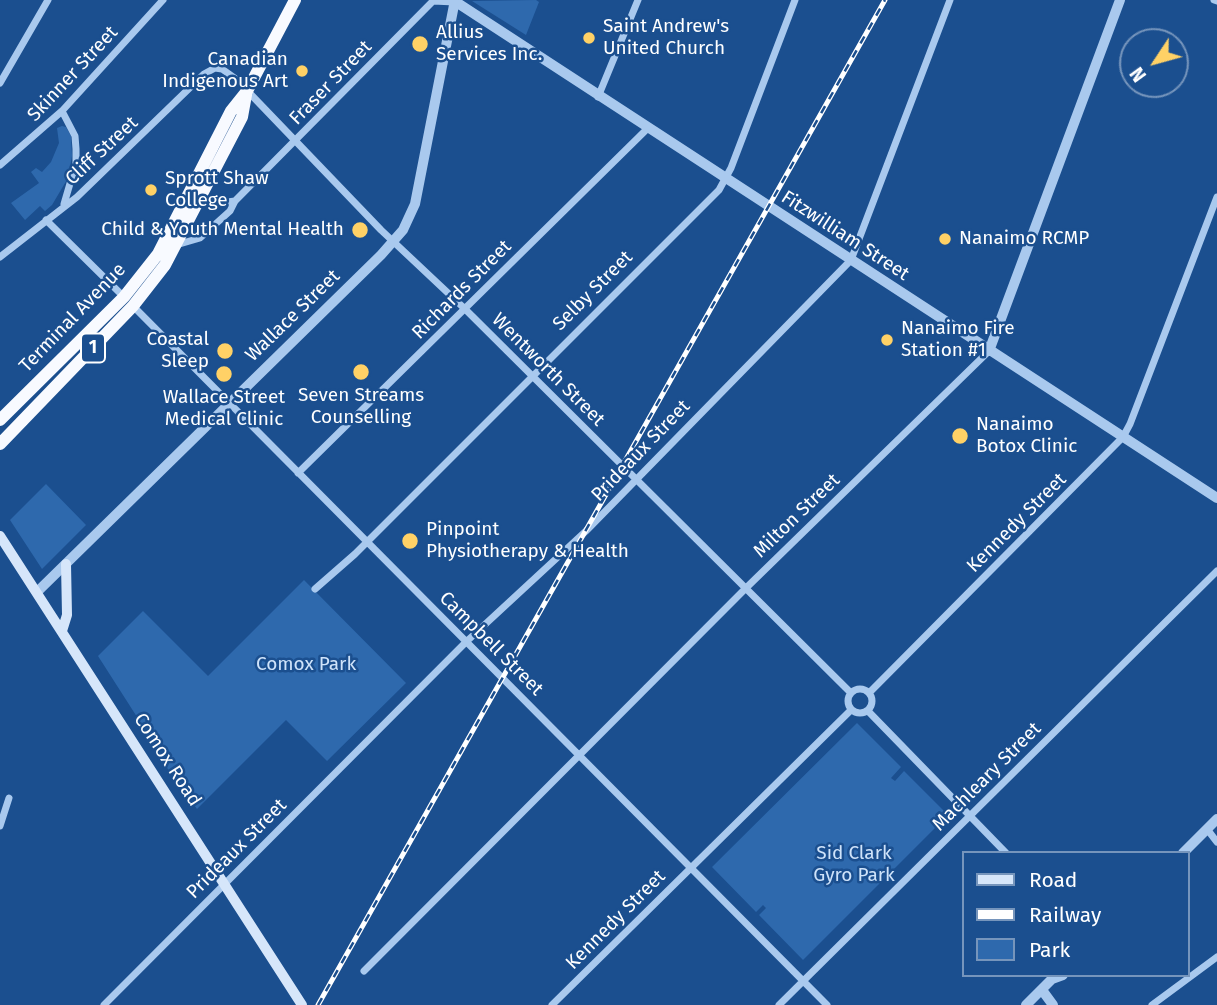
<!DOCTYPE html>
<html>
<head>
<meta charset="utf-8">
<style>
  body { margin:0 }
  #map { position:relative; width:1217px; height:1005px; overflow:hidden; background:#1b4f8f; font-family:"Fira Sans",sans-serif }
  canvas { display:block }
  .legend { position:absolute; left:962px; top:851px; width:228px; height:126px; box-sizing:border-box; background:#1b4f8f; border:2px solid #7695bc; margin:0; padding:9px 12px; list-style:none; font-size:21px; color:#fff }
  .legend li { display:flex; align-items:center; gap:14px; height:35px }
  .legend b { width:35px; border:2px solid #7695bc }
  .north { position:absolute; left:1119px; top:28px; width:70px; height:70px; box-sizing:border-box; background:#1b4f8f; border:2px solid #7695bc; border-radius:50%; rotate:234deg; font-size:19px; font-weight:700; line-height:28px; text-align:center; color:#fff }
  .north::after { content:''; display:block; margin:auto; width:24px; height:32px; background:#ffd166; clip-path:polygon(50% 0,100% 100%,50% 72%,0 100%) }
</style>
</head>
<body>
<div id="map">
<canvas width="1217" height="1005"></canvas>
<ul class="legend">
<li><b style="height:9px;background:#d6e6fa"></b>Road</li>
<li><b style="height:9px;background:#fff"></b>Railway</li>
<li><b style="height:19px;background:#2e69ad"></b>Park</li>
</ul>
<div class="north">N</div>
</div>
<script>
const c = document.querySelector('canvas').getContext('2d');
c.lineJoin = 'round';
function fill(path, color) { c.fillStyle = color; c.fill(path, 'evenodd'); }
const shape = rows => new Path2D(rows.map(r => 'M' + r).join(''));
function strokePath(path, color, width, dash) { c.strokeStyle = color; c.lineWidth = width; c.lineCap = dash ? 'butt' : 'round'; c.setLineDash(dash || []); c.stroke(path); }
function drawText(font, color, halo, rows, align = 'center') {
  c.font = font + ' "Fira Sans",sans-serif'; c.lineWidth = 5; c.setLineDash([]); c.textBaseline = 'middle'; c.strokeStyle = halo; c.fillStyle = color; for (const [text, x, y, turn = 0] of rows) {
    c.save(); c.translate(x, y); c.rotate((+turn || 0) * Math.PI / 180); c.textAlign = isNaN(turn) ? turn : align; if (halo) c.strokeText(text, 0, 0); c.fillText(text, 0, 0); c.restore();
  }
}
fill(shape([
  [536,0,539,2,526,35,472,1],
  [62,126,66,127,71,136,72,156,68,178,52,205,45,211,40,206,25,220,11,203,39,183,31,172,36,168,42,172,51,162,59,143,57,128],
  [46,484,86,525,42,569,10,520],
  [304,580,406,683,327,761,286,720,197,809,160,758,162,756,98,656,143,611,208,676],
  [857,723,901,767,891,778,895,781,904,771,948,815,803,960,759,915,766,908,763,905,756,912,712,867]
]), '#2e69ad');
strokePath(shape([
  [1214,0,1217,1],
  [0,83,48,0],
  [598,97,638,0],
  [62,111,75,136,76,149,76,163,64,204],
  [0,165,62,111,163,0],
  [201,197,213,204,235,201],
  [46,220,124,297],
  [176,245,200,238,230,211,235,201,433,1,455,2],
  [0,257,77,197,204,74,215,68,222,69,236,79,381,230,465,309,851,693],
  [133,306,827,1005],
  [298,473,647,129],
  [315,589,355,554,719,190,731,168,795,0],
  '848 701a12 12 0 1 1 24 0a12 12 0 1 1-24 0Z',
  [869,693,1123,437,1130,424,1217,197],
  [868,711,1006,853],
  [0,826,9,798],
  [1207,829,1217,842],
  [364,971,745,589,989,351],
  [104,1005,466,642,586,531,851,260,950,0],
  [552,1005,851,710],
  [779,1005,1217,571],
  [1152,1005,1217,957]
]), '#a9c9ee', 7);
strokePath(shape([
  [453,0,1217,498],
  [989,351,1120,0],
  [37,592,381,255,403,230,415,204,455,0],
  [1183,853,1217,819],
  [1042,990,1053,1005],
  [1026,1005,1052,979,1063,975]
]), '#a9c9ee', 10);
strokePath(shape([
  [0,536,302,1005],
  [62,631,67,615,66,564]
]), '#d6e6fa', 10);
strokePath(shape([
  [0,420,124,297,158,254,231,111,247,91,295,0],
  [0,444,133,306,165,265,242,117,246,95]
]), '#f8faff', 12);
const rail = shape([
  [318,1005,885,0]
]);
strokePath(rail, '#fff', 5);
strokePath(rail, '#1b4f8f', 2.5, [8]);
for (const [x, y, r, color] of [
  [589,38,7,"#ffd166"],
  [420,44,9,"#ffd166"],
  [302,71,7,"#ffd166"],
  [151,190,7,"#ffd166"],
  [360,230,9,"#ffd166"],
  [945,239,7,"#ffd166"],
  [887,340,7,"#ffd166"],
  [225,351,9,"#ffd166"],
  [361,372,9,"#ffd166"],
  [224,374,9,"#ffd166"],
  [960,436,9,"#ffd166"],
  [410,541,9,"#ffd166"]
]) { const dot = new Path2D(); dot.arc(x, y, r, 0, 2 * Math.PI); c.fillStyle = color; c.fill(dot); strokePath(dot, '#1b4f8f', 2.5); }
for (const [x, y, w] of [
  [93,348,24]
]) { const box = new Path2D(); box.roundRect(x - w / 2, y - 14.5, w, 29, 5); c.fillStyle = '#1b4f8f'; c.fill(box); strokePath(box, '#fff', 2); }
drawText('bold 18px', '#fff', null, [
  ["1",93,348]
]);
drawText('19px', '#fff', '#1b4f8f', [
  ["Saint Andrew's",603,27],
  ["United Church",603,49],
  ["Allius",436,33],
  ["Services Inc.",436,55],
  ["Canadian",288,60,"right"],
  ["Indigenous Art",288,82,"right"],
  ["Sprott Shaw",165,179],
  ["College",165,201],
  ["Child & Youth Mental Health",344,230,"right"],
  ["Nanaimo RCMP",959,239],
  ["Nanaimo Fire",901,329],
  ["Station #1",901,351],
  ["Coastal",209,340,"right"],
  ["Sleep",209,362,"right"],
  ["Seven Streams",361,396,"center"],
  ["Counselling",361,418,"center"],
  ["Wallace Street",224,398,"center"],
  ["Medical Clinic",224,420,"center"],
  ["Nanaimo",976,425],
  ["Botox Clinic",976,447],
  ["Pinpoint",426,530],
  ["Physiotherapy & Health",426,552]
], 'left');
drawText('19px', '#fff', '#1b4f8f', [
  ["Skinner Street",73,74,-47],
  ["Fraser Street",331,83,-46],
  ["Cliff Street",102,151,-43],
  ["Fitzwilliam Street",845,236,33],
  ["Richards Street",462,290,-45],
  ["Selby Street",593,291,-45],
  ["Wallace Street",293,316,-44],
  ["Terminal Avenue",73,318,-46],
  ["Wentworth Street",548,370,45],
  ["Prideaux Street",641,451,-46],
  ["Milton Street",797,516,-44],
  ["Kennedy Street",1017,523,-45],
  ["Campbell Street",491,644,45],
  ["Comox Road",167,760,57],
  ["Machleary Street",987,777,-45],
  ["Prideaux Street",237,849,-45],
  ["Kennedy Street",616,920,-45]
]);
drawText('19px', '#cfe3fa', '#1b4f8f', [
  ["Comox Park",306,665],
  ["Sid Clark",854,854],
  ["Gyro Park",854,876]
]);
</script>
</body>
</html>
